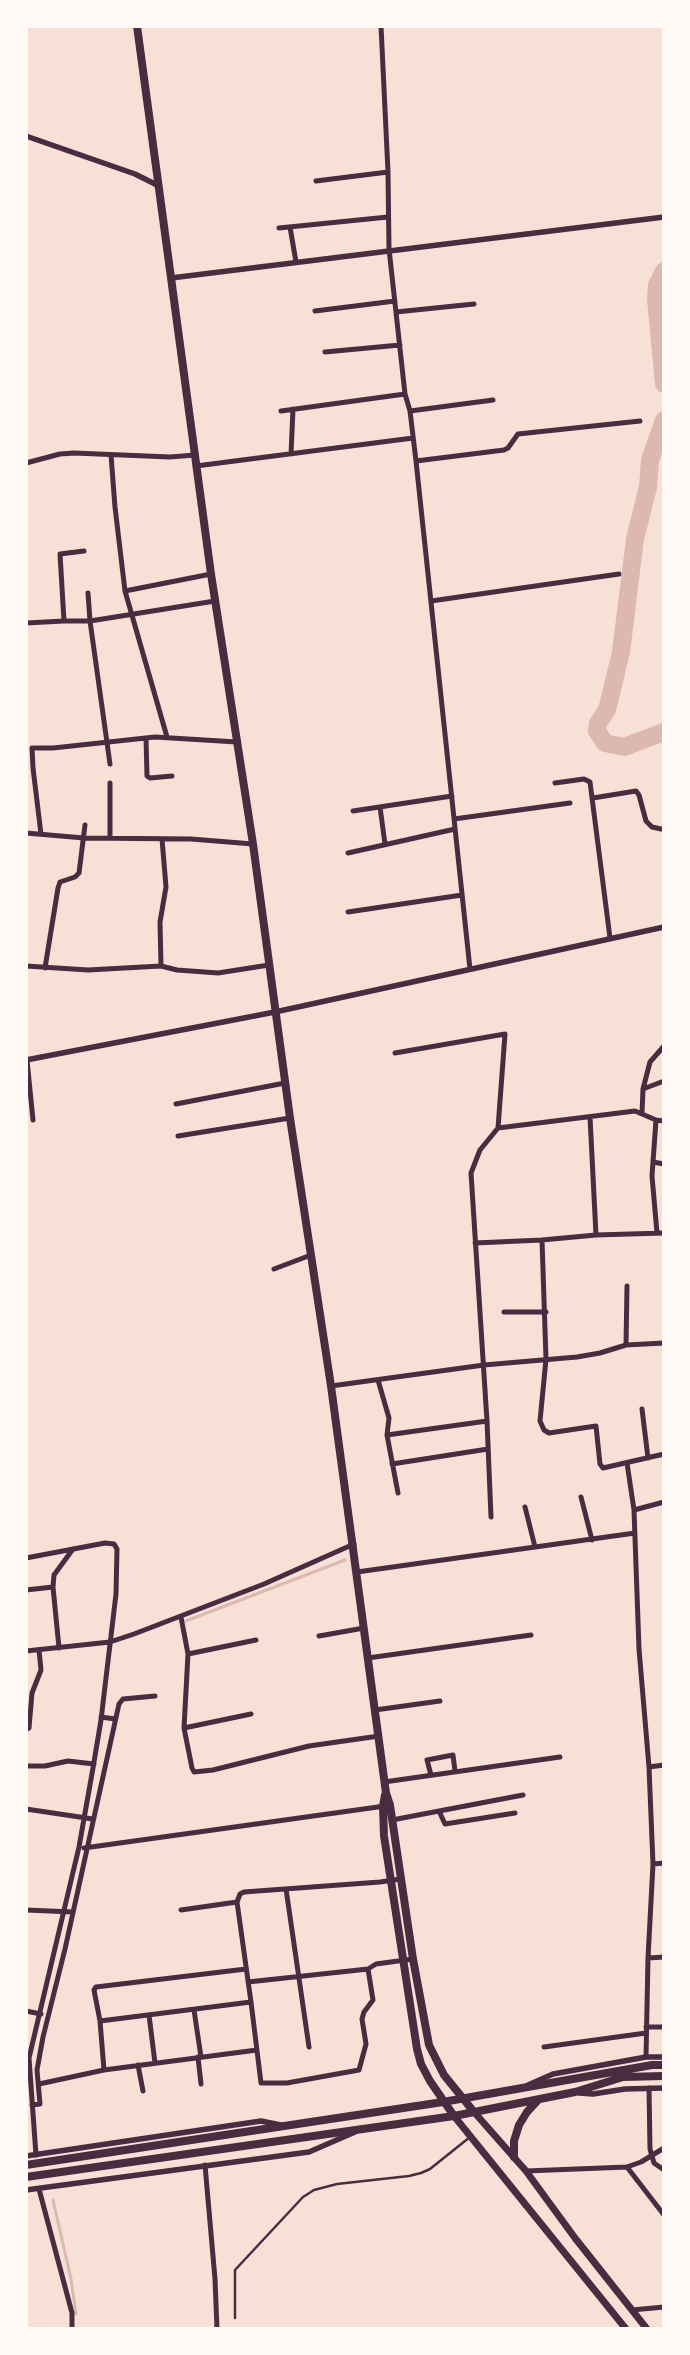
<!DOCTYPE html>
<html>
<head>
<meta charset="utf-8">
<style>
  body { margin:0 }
  #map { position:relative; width:690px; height:2355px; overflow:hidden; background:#f7e1d7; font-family:"IBM Plex Sans",sans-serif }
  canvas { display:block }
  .frame { position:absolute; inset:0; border:28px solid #fffaf5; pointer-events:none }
</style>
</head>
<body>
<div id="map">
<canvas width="690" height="2355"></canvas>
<div class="frame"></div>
</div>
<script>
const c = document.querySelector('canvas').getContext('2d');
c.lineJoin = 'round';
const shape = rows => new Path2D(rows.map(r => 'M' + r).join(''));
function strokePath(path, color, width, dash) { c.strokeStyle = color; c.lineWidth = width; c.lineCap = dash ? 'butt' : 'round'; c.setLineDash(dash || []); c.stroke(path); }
strokePath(shape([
  [186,1621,345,1560],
  [53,2200,71,2279,76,2314]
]), '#dcb8b0', 3);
strokePath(shape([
  [664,271,657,285,656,299,664,384],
  [664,420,650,460,648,487,635,539,621,652,607,710,598,723,597,731,605,743,624,747,664,732]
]), '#dcb8b0', 18);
strokePath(shape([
  [235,2318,235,2270,303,2197,314,2190,337,2184,409,2176,421,2173,430,2169,470,2137]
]), '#4a2c40', 2.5);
strokePath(shape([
  [381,26,388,172,389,249,405,394,410,411,416,461,470,969],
  [316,181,388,172],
  [290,227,296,262],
  [279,228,388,217],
  [315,311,395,301],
  [396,312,474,304],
  [325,352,400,345],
  [281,411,405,394],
  [410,411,493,400],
  [291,454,293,409],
  [111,455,115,507,125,591,167,737],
  [416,461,504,450,508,448,518,434,640,421],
  [26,463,60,454,74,453,170,457,195,455],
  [196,466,413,438],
  [84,551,60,554,64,621,90,621,88,593],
  [125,591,211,574],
  [431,601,619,574],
  [26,623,64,621],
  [146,738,147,776,150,778,172,776],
  [110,764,90,621,215,601],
  [110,783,110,838],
  [555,783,584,779,590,782,610,938],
  [593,798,636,791,639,795,646,821,652,827,661,829],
  [380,807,385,844],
  [353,811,452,796],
  [454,819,570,803],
  [26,833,84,838,191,839,253,844],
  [41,834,33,768,32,748,53,748,155,737,237,742],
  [348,853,455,829],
  [348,912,462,895],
  [26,966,88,970,161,966,177,970,218,973,269,965],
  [161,966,160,922,166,887,162,839],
  [45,968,58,888,60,882,75,877,79,873,85,825],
  [395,1053,505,1034,498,1128,480,1150,471,1173,487,1421,491,1517],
  [27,1060,33,1120],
  [643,1089,664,1081],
  [176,1104,285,1083],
  [642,1113,643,1089,650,1062,664,1046],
  [590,1117,596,1235],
  [498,1128,635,1111,656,1120],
  [178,1136,290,1118],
  [653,1162,664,1164],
  [657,1233,652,1176,656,1120,664,1121],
  [664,1233,596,1235,542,1240,546,1359,540,1421,544,1430,549,1433,596,1426,600,1464,603,1468,664,1454],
  [475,1243,542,1240],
  [274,1269,311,1255],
  [504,1312,546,1312],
  [626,1345,627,1286],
  [378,1380,389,1418,387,1435,398,1493],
  [331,1386,484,1365,577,1357,600,1353,626,1345,664,1343],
  [642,1409,648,1458],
  [387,1435,487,1421],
  [627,1463,634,1510,639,1649,649,1767,653,1864,648,1958,646,2057],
  [392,1464,488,1449],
  [581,1497,592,1540],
  [525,1507,535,1547],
  [634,1510,664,1502],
  [26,1558,105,1543,114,1544,117,1549,116,1594,101,1720,93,1768,79,1847,29,2058,36,2155],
  [357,1572,635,1533],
  [26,1590,53,1587],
  [181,1617,188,1654,184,1728,192,1768,194,1772,213,1770,309,1746,379,1736],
  [319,1636,364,1628],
  [59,1648,53,1587,54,1575,73,1549],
  [26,1651,110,1642,134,1634,264,1584,354,1544],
  [188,1654,256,1640],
  [368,1658,531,1635],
  [375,1710,440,1701],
  [101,1717,115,1719],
  [184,1728,251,1714],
  [26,1730,29,1728,32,1693,41,1670,39,1650],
  [26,1766,45,1766,68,1761,94,1764],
  [649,1767,664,1765],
  [431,1775,427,1760,453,1755,455,1771],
  [384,1782,560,1757],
  [26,1809,93,1819],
  [439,1811,445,1824,515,1813],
  [392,1820,523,1795],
  [84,1848,385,1806],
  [653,1864,664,1863],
  [286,1889,309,2047],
  [26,1910,73,1912],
  [181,1910,237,1902],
  [648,1958,664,1957],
  [246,1969,96,1987,94,1990,100,2021,104,2070,257,2050],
  [248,1982,368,1969,376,1964,413,1959],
  [251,2002,261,2083,287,2083,359,2070,366,2044,362,2019,364,2012,373,2000,368,1969],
  [194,2010,201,2057],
  [26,2011,41,2014],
  [149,2015,155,2063],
  [100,2021,251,2002,237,1902,240,1894,244,1892,380,1882,401,1879],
  [646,2027,664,2027],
  [544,2047,646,2033],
  [198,2057,201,2084],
  [138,2065,143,2091],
  [39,2084,104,2070],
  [649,2088,650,2149,654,2163,664,2170],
  [32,2105,40,2104,37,2070,43,2037,65,1949,119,1704,123,1699,155,1696],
  [205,2165,215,2279,217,2329],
  [627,2167,664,2215],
  [526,2171,627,2167,641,2162,664,2148],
  [39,2189,72,2313,72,2329],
  [632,2310,664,2307]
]), '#4a2c40', 5);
strokePath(shape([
  [26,136,135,174,159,186],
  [171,278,664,217],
  [26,1060,275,1012,664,927],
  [528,2085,553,2074,646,2057,664,2057],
  [579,2093,593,2094,625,2089,664,2088],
  [26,2156,261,2121,281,2125],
  [26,2190,309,2152,355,2132]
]), '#4a2c40', 5.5);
strokePath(shape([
  [474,2112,526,2171,575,2238,647,2329],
  [454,2116,626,2329]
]), '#4a2c40', 7);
strokePath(shape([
  [137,26,211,574,253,844,290,1118,331,1386,386,1793,390,1805,413,1959,429,2045,444,2075,474,2112],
  [385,1795,383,1806,384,1836,417,2049,421,2064,430,2081,454,2116]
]), '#4a2c40', 8);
strokePath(shape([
  [514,2157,514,2141,519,2125,527,2112,538,2100],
  [26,2165,443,2102,652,2065,664,2065],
  [26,2177,454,2116,575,2092,623,2077,664,2076]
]), '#4a2c40', 8);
</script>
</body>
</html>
